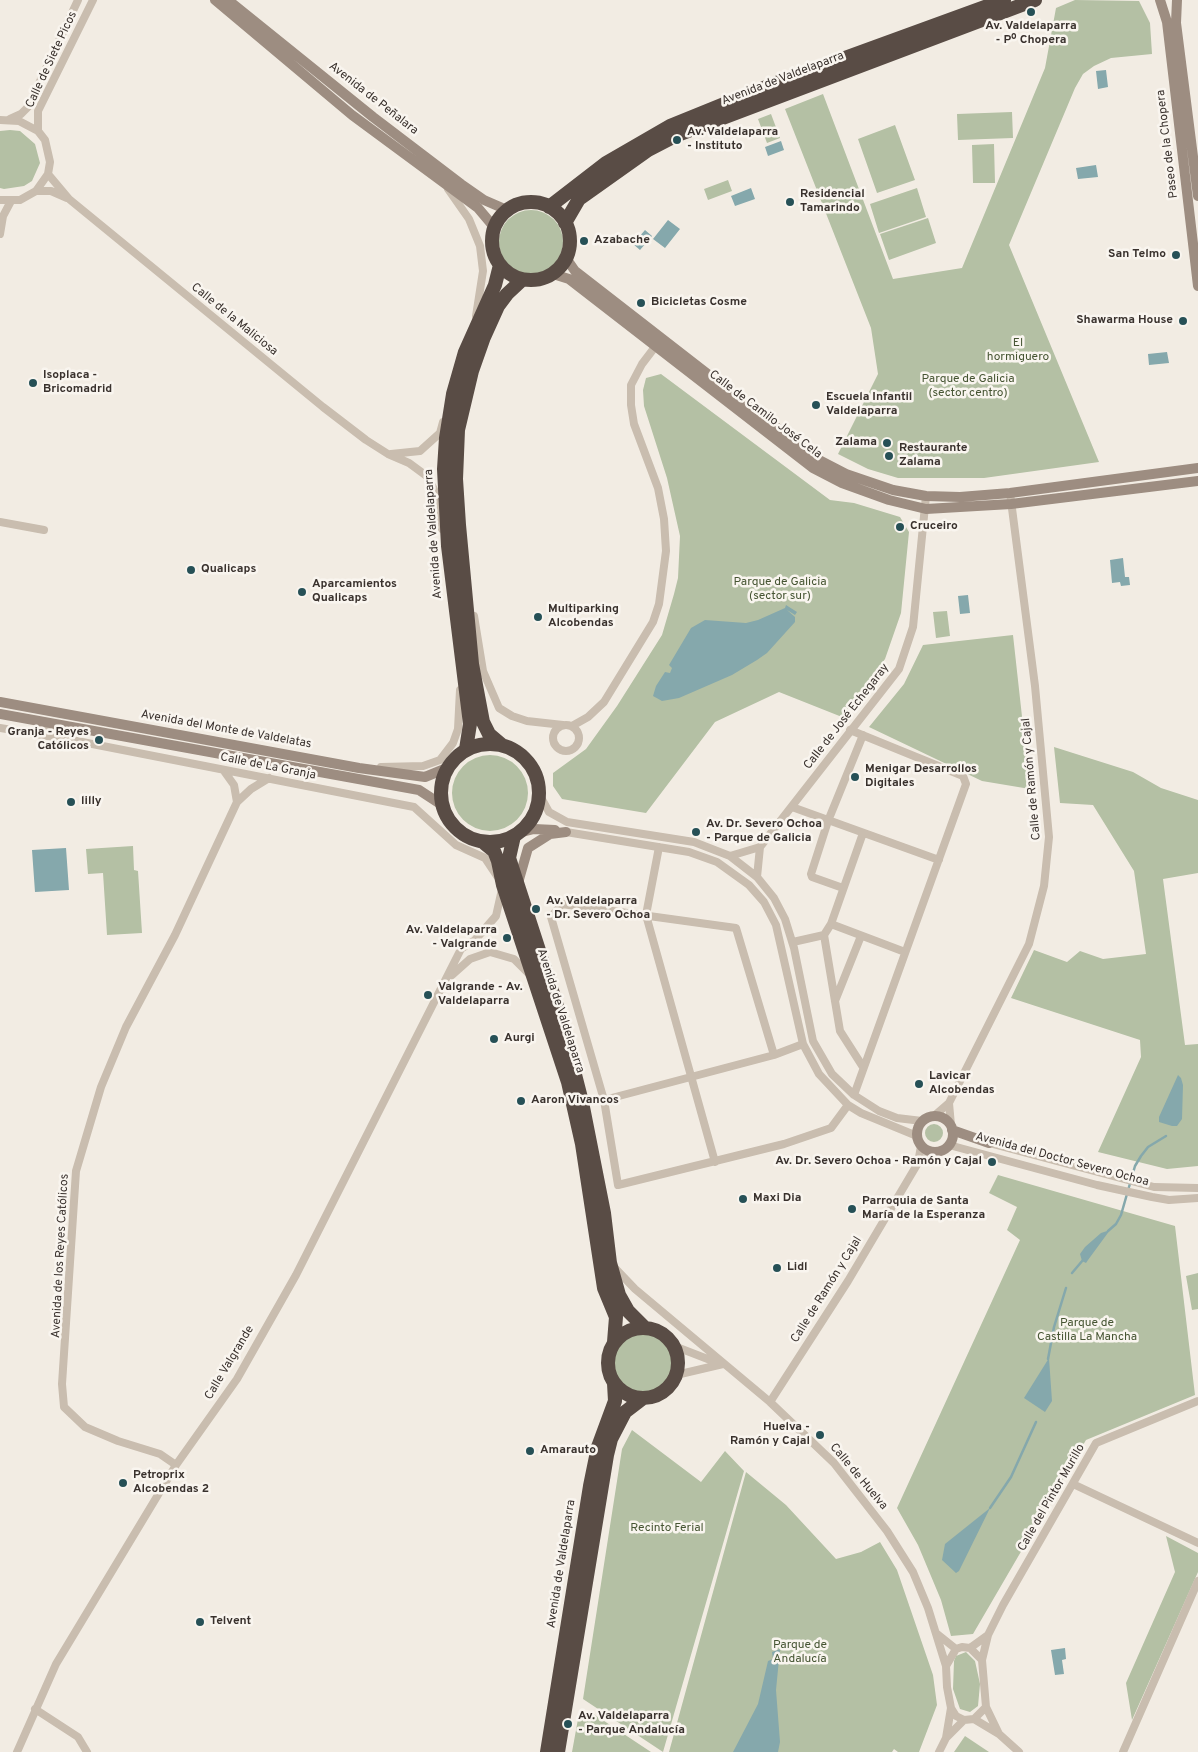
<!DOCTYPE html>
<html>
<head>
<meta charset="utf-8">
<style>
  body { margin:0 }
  canvas { display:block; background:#f2ece3 }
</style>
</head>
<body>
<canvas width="1198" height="1752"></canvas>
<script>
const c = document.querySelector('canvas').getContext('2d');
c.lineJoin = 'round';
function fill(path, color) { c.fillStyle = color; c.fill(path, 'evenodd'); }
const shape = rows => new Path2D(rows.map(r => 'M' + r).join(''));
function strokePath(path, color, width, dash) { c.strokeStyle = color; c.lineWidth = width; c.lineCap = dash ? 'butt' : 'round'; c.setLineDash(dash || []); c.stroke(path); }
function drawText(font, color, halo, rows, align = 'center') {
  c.font = font + ' Overpass,sans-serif'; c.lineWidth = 5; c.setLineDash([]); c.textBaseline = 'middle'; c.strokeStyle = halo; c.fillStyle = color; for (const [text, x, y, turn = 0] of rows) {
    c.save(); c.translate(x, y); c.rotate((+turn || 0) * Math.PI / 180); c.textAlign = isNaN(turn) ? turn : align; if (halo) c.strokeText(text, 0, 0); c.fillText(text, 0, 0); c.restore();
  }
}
fill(shape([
  [1075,0,1139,1,1150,23,1152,54,1111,58,1094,66,1083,74,1075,88,1009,245,1099,462,984,478,898,478,868,469,838,454,878,374,871,328,785,109,823,94,893,279,962,268,1045,68,1056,8],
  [1012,112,1013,138,958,140,957,114],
  [771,114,780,138,767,143,758,119],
  [895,125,915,180,877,193,858,139],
  [10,130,20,131,35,144,40,163,32,181,24,186,4,189,0,188,0,131],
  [994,144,995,183,973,183,972,145],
  [728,180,732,191,708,200,704,189],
  [917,188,926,217,879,233,870,204],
  '499 242a32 32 0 1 1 64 0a32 32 0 1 1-64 0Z',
  [928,218,936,243,889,260,880,234],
  [661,374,830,500,854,503,900,517,909,532,901,613,885,659,842,717,779,692,715,722,646,813,562,799,553,786,553,773,586,749,617,706,662,635,674,594,678,578,680,536,667,478,644,406,643,390,646,378],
  [947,611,950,636,936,638,933,612],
  [1013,635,1030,789,982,781,869,727,904,684,923,645],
  [1054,747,1133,772,1161,788,1198,800,1198,873,1163,879,1185,1045,1198,1044,1198,1166,1167,1169,1098,1152,1141,1057,1140,1040,1011,998,1034,950,1067,962,1080,951,1103,959,1146,954,1134,871,1093,805,1060,803],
  '452 793a38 38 0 1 1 76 0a38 38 0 1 1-76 0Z',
  [133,846,134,870,138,871,142,933,107,935,103,873,88,874,86,849],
  '925 1133a9 9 0 1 1 18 0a9 9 0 1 1-18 0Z',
  [998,1175,1175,1226,1195,1395,1086,1440,973,1634,951,1636,941,1600,918,1545,897,1508,1020,1240,1007,1230,1017,1207,989,1193],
  [1198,1273,1198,1309,1192,1310,1186,1276],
  '611 1363a32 32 0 1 1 64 0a32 32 0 1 1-64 0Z',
  [632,1430,701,1482,725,1451,744,1471,663,1752,583,1699,622,1449],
  [746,1472,786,1505,836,1559,861,1552,880,1542,897,1570,933,1675,937,1705,919,1752,898,1752,894,1749,892,1752,669,1752],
  [1166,1536,1198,1553,1198,1572,1132,1720,1126,1683,1175,1572],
  [966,1652,975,1661,980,1684,978,1706,970,1712,960,1709,953,1689,954,1661,956,1656],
  [589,1711,651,1752,572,1752,578,1719],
  [965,1736,989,1752,954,1752]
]), '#b4c0a4');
fill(shape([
  [1106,70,1108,87,1098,89,1096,71],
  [781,141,784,150,768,156,765,147],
  [1096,165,1098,177,1078,179,1076,168],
  [751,188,755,199,735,206,731,196],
  [668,220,680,229,665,248,653,239],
  [645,230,652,236,640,250,633,244],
  [1167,352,1169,363,1149,365,1148,354],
  [1123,558,1125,577,1129,577,1130,585,1121,586,1120,582,1112,583,1110,560],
  [968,595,970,613,960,614,958,596],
  [786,605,797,612,795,615,787,610,795,617,795,622,767,653,757,660,732,675,679,698,662,701,653,696,656,686,665,672,670,673,672,668,669,665,691,628,705,620,746,623,758,620,785,608],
  [66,848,69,890,35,892,32,850],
  [1178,1075,1181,1078,1183,1085,1182,1119,1177,1126,1172,1126,1159,1122,1159,1117],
  [1110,1230,1088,1260,1086,1263,1082,1261,1080,1254,1085,1247,1101,1233],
  [1049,1358,1052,1401,1045,1412,1024,1398],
  [990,1508,959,1571,956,1573,942,1560,945,1544],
  [1065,1648,1066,1659,1062,1660,1064,1674,1055,1675,1051,1650],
  [780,1649,776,1690,780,1742,778,1752,733,1752,758,1704,768,1661,773,1659,772,1652]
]), '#85a8ac');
strokePath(shape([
  [1108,1231,1116,1224,1121,1215,1135,1166,1141,1156,1148,1147,1166,1136],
  [1072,1273,1083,1260],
  [1048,1359,1054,1327,1066,1288],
  [990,1508,1011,1477,1036,1422]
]), '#85a8ac', 2.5);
strokePath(shape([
  [10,119,21,114,28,107,78,0],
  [0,120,19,121,38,131,45,140,50,162,48,174,36,191,20,200,0,200],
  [38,131,38,111,93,0],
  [48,174,69,199,323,407,366,440,388,454,409,463,428,477,437,496,442,529],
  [448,189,469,219,480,246,483,271,476,316],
  [36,191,51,191,67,198],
  [0,234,3,216,11,201],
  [391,454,420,451,440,433,443,422],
  [0,522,44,530],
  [474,616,483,671,499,708,512,716,527,721,563,725],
  [41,724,67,736],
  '553 738a13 13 0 1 1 26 0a13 13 0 1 1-26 0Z',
  [572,726,588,717,604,702,653,622,659,604,666,551,664,519,658,488,634,424,631,405,631,385,642,364,658,343],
  [0,728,77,741,414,807,456,845,485,858,497,876],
  [850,730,963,776,966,784,854,1095],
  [381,767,423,766,440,760,453,743,458,729,460,690],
  [224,771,234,785,237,802],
  [539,794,549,812,567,822,694,842,730,856,757,877,774,898,785,919,794,948,813,1041,832,1074,854,1095,879,1111,897,1118,922,1121],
  [792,807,939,860],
  [566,832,689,852,717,862,749,885,764,902,776,925,803,1044,819,1074,848,1105,861,1113,917,1136],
  [863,833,831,924,824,935,840,1031,863,1067],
  [659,847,646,915,715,1162],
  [760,847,899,669,913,627,926,496],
  [730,856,760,847],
  [757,877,760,847],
  [843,888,812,877,811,874,828,821,863,735],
  [831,924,905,952],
  [793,942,824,935],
  [452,975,470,959,490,952,514,959,530,975],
  [835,1001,861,936],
  [774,1055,736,928,562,904,551,917,604,1100,618,1185,784,1144,831,1128,848,1105],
  [604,1100,774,1055,803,1044],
  [934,1116,949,1103],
  [951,1125,949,1103,1029,944,1044,886,1049,837,1035,686,1010,493],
  [989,1143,1154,1187,1198,1188],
  [949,1145,1097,1185,1152,1197,1169,1200,1198,1198],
  [918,1163,935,1152],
  [613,1266,635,1289,770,1402,834,1463,887,1531,913,1572,928,1608,946,1666],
  [674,1346,718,1363],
  [676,1375,723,1364],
  [770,1402,848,1281,918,1163,921,1146],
  [176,1465,160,1454,118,1441,85,1427,64,1407,62,1384,76,1171,101,1087,126,1027,175,935,237,802,251,789,269,778],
  [1073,1484,1198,1543],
  [936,1633,956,1649],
  [970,1648,988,1635],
  [982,1660,988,1635,1003,1605,1096,1443,1198,1401],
  [986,1707,974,1719,964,1720,956,1716,951,1708,947,1687,946,1666,956,1649,962,1647,970,1648,982,1660,986,1707,999,1734],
  [35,1709,78,1737,87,1752],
  [974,1719,999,1734,1019,1752],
  [946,1738,964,1720],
  [17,1752,56,1664,176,1465,237,1379,296,1275,461,949,475,940,496,916,502,889],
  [939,1752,946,1738,951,1708],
  [1123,1752,1198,1581]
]), '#c9bdaf', 8);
strokePath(shape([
  [215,0,352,115,478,208,494,227],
  [228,0,373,117,461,184,484,200,507,210],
  [1160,0,1167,22,1198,286],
  [1177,0,1176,23,1198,196],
  [566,258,575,271,817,459,846,474,893,490,926,496,960,497,1010,493,1198,468],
  [553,274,569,279,813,468,842,483,889,500,926,509,1011,504,1198,481],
  [0,702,359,768,425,777,447,768],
  [0,714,419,790,442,805],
  [518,833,534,829,555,830],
  [518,883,528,848,550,834,566,832],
  '917 1134a18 18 0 1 1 36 0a18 18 0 1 1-36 0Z',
  [952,1130,989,1143]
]), '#9d8d81', 10);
strokePath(shape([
  '492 241a39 39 0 1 1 78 0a39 39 0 1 1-78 0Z',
  [549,207,606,163,670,126,776,83,1004,0],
  [565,223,579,199,648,150,675,136,1035,0],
  '441 793a49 49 0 1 1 98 0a49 49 0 1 1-98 0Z',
  [502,745,489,734,483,722,472,664,459,525,456,479,458,430,472,371,484,337,498,306,507,294,522,280],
  [466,749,470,724,448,546,444,469,446,438,453,394,465,352,495,285,500,265],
  [514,836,509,858,559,1012,582,1102,604,1213,610,1263,619,1295,628,1311,645,1328],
  [483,842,494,851,498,861,503,885,568,1082,582,1144,604,1288,616,1317,614,1342],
  '608 1363a35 35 0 1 1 70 0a35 35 0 1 1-70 0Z',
  [547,1752,590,1486,598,1447,615,1401,614,1383],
  [558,1752,607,1455,611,1439,625,1412,642,1399]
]), '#594c45', 14);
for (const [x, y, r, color] of [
  [1031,12,5,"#265056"],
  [677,140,5,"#265056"],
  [790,202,5,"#265056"],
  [584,241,5,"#265056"],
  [1176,255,5,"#265056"],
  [641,303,5,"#265056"],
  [1183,321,5,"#265056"],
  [33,383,5,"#265056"],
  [816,405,5,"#265056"],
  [887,443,5,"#265056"],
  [889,456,5,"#265056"],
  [900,527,5,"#265056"],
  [191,570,5,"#265056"],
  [302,592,5,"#265056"],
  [538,617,5,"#265056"],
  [99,740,5,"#265056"],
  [855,777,5,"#265056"],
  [71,802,5,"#265056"],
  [696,832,5,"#265056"],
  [536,909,5,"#265056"],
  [507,938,5,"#265056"],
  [428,995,5,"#265056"],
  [494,1039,5,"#265056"],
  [919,1084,5,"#265056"],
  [521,1101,5,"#265056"],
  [992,1162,5,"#265056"],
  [743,1199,5,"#265056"],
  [852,1209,5,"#265056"],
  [777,1268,5,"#265056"],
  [820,1435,5,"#265056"],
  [530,1451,5,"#265056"],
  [123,1483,5,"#265056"],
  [200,1622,5,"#265056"],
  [568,1724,5,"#265056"]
]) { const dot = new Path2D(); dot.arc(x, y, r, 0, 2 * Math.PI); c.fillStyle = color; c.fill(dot); strokePath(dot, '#f9f5ef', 2); }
drawText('bold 12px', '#39312d', '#f9f5ef', [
  ["Av. Valdelaparra",1031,27,"center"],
  ["- Pº Chopera",1031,41,"center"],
  ["Av. Valdelaparra",687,133],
  ["- Instituto",687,147],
  ["Residencial",800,195],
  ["Tamarindo",800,209],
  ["Azabache",594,241],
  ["San Telmo",1166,255,"right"],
  ["Bicicletas Cosme",651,303],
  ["Shawarma House",1173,321,"right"],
  ["Isoplaca -",43,376],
  ["Bricomadrid",43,390],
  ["Escuela Infantil",826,398],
  ["Valdelaparra",826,412],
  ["Zalama",877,443,"right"],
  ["Restaurante",899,449],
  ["Zalama",899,463],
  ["Cruceiro",910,527],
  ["Qualicaps",201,570],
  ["Aparcamientos",312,585],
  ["Qualicaps",312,599],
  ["Multiparking",548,610],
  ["Alcobendas",548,624],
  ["Granja - Reyes",89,733,"right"],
  ["Católicos",89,747,"right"],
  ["Menigar Desarrollos",865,770],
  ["Digitales",865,784],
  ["lilly",81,802],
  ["Av. Dr. Severo Ochoa",706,825],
  ["- Parque de Galicia",706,839],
  ["Av. Valdelaparra",546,902],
  ["- Dr. Severo Ochoa",546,916],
  ["Av. Valdelaparra",497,931,"right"],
  ["- Valgrande",497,945,"right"],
  ["Valgrande - Av.",438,988],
  ["Valdelaparra",438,1002],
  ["Aurgi",504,1039],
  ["Lavicar",929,1077],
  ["Alcobendas",929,1091],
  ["Aaron Vivancos",531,1101],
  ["Av. Dr. Severo Ochoa - Ramón y Cajal",982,1162,"right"],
  ["Maxi Dia",753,1199],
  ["Parroquia de Santa",862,1202],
  ["María de la Esperanza",862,1216],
  ["Lidl",787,1268],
  ["Huelva -",810,1428,"right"],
  ["Ramón y Cajal",810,1442,"right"],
  ["Amarauto",540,1451],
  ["Petroprix",133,1476],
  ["Alcobendas 2",133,1490],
  ["Telvent",210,1622],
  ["Av. Valdelaparra",578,1717],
  ["- Parque Andalucía",578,1731]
], 'left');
drawText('12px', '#39312d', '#f9f5ef', [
  ["Calle de Siete Picos",52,60,-65],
  ["Avenida de Valdelaparra",783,79,-21],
  ["Avenida de Peñalara",373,99,38],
  ["Paseo de la Chopera",1168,144,-97],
  ["Calle de la Maliciosa",234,320,39],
  ["Calle de Camilo José Cela",765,415,37],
  ["Avenida de Valdelaparra",434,534,-94],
  ["Calle de José Echegaray",847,717,-52],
  ["Avenida del Monte de Valdelatas",226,730,10],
  ["Calle de La Granja",268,767,11],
  ["Calle de Ramón y Cajal",1032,779,-95],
  ["Avenida de Valdelaparra",560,1011,72],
  ["Avenida del Doctor Severo Ochoa",1062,1160,15],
  ["Avenida de los Reyes Católicos",61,1256,-87],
  ["Calle de Ramón y Cajal",827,1290,-58],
  ["Calle Valgrande",230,1363,-59],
  ["Calle de Huelva",858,1477,50],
  ["Calle del Pintor Murillo",1052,1498,-60],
  ["Avenida de Valdelaparra",562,1564,-81]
]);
drawText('12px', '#465533', '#f9f5ef', [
  ["El",1018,344],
  ["hormiguero",1018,358],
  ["Parque de Galicia",968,380],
  ["(sector centro)",968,394],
  ["Parque de Galicia",780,583],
  ["(sector sur)",780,597],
  ["Parque de",1087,1324],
  ["Castilla La Mancha",1087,1338],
  ["Recinto Ferial",667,1529],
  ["Parque de",800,1646],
  ["Andalucía",800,1660]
]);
</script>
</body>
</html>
